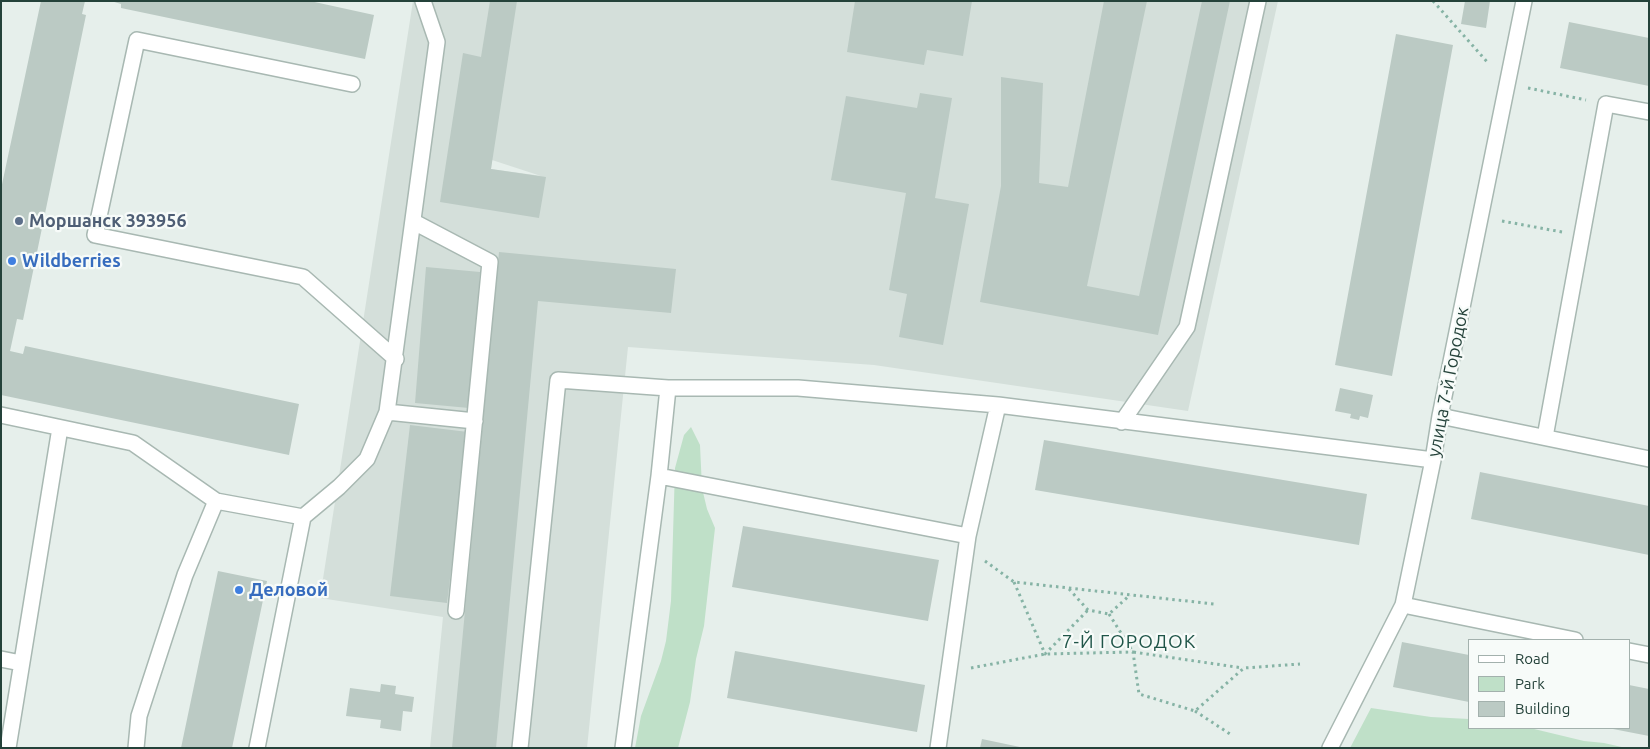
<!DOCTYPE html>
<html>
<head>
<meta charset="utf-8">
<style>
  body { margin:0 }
  #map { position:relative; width:1650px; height:749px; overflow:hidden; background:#e6efeb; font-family:Ubuntu,sans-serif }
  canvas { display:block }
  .frame { position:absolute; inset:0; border:2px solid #24423a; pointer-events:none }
  .legend { position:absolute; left:1468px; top:639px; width:162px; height:90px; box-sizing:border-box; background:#f7fbf9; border:1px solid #a3b1ad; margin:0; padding:6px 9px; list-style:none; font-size:15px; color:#24423a }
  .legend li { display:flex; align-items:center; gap:10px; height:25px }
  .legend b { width:25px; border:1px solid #a3b1ad }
</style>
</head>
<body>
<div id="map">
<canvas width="1650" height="749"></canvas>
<div class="frame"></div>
<ul class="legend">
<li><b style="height:6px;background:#fff"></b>Road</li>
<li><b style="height:14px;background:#bfe0c8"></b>Park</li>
<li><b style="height:14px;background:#bbcac4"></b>Building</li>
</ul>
</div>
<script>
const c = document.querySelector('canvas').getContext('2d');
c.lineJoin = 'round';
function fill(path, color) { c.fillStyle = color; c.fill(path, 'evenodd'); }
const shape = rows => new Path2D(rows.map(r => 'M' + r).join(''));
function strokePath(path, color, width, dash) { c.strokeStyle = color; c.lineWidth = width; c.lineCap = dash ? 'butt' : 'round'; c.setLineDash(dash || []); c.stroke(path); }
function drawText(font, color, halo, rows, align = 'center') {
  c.font = font + ' Ubuntu,sans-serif'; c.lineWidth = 4.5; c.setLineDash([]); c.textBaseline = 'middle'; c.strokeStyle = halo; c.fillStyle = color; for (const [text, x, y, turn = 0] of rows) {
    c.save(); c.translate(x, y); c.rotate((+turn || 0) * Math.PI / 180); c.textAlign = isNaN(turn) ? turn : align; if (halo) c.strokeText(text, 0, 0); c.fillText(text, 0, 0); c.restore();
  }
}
fill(shape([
  [413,1,1278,1,1188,411,874,365,628,347,587,748,430,748,443,617,320,598],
  [492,160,541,176,542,176,491,169]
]), '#d4dfda');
fill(shape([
  [691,427,700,445,702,488,707,509,715,528,704,626,696,659,690,702,678,748,635,748,641,716,661,661,666,641,671,601,675,468,684,435],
  [1371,708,1431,717,1469,719,1469,728,1530,728,1584,741,1604,743,1626,748,1350,748]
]), '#bfe0c8');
fill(shape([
  [41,1,85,1,82,14,86,15,23,320,17,319,10,351,23,354,25,346,299,404,289,455,1,395,1,189],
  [111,1,310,1,374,15,365,59,121,8,121,4],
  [490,1,517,1,491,169,546,177,539,218,440,202,463,53,481,57],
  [855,1,972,1,963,56,927,50,924,65,847,52],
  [1104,1,1147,1,1087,286,1139,296,1202,1,1230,1,1158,335,980,302,1001,186,1001,77,1043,83,1039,183,1068,187],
  [1465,1,1490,1,1486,28,1461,24],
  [1569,22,1649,38,1649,86,1560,68],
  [1396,34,1453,45,1392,376,1335,365],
  [920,93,952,98,935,198,969,204,943,345,899,337,907,294,889,290,906,193,831,180,846,96,917,108],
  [499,252,676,269,671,313,538,301,496,748,452,748],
  [426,267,480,272,469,408,415,403],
  [1340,388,1373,395,1368,418,1360,416,1359,420,1350,418,1351,414,1335,411],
  [410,425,468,432,447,603,390,596],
  [1044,440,1367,494,1359,545,1035,490],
  [1480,472,1649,506,1649,555,1471,519],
  [743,526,939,560,928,621,732,587],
  [218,571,267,581,232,748,181,748],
  [1402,642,1469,655,1469,702,1393,687],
  [735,651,925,685,917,732,727,698],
  [381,684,396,686,395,694,414,697,412,712,403,711,401,731,380,728,381,720,346,716,350,688,380,692],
  [1629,685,1649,689,1649,736,1613,729,1629,728],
  [982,739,1020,747,1020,748,980,748]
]), '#bbcac4');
const minor = shape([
  [352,84,137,40,95,235,303,277,396,359],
  [414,222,490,262,456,611],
  [387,412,475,421],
  [1,415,133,443,216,501,303,517,339,487,367,459,387,412,437,42,423,1],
  [1440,416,1649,459],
  [1122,422,1187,327,1258,1],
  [1545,437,1606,104,1649,112],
  [659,476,968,536,938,748],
  [968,536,998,405],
  [1403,605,1575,640],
  [1629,651,1649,655],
  [1,659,21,663],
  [8,748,60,428],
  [136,748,139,716,185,575,216,501],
  [257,748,303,517],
  [520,748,558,380,668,388],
  [623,748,659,476,668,388,798,388,998,405,1433,460],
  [1330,748,1403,605,1433,460,1440,416,1524,1]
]);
strokePath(minor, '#a8b8b2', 18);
strokePath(shape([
  [1433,1,1489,64],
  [1528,88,1586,100],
  [1502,221,1562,232],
  [985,561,1014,582,1214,604],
  [1014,582,1045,654,1088,610],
  [1069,589,1088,610,1109,614,1130,595],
  [1109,614,1133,652,1243,668],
  [971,668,1045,654,1133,652,1139,694,1195,711,1244,668,1300,664],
  [1195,711,1233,736]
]), '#86b3a5', 3, [2.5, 4]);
strokePath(minor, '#fff', 15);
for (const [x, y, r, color] of [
  [19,221,5,"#5c6f8a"],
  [12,261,5,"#3f7fe0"],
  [239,590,5,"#3f7fe0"]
]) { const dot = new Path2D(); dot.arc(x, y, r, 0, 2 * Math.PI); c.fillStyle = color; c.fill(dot); strokePath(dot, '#f7fbf9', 2); }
drawText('bold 18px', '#4e5e75', '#f7fbf9', [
  ["Моршанск 393956",29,221]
], 'left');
drawText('bold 18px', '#366cbe', '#f7fbf9', [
  ["Wildberries",22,261],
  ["Деловой",249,590]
], 'left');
drawText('18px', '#24423a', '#f7fbf9', [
  ["улица 7-й Городок",1448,382,-79]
]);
c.letterSpacing = '1px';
drawText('19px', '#1f5548', '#f7fbf9', [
  ["7-Й ГОРОДОК",1129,642]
]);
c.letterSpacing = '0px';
</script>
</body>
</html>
